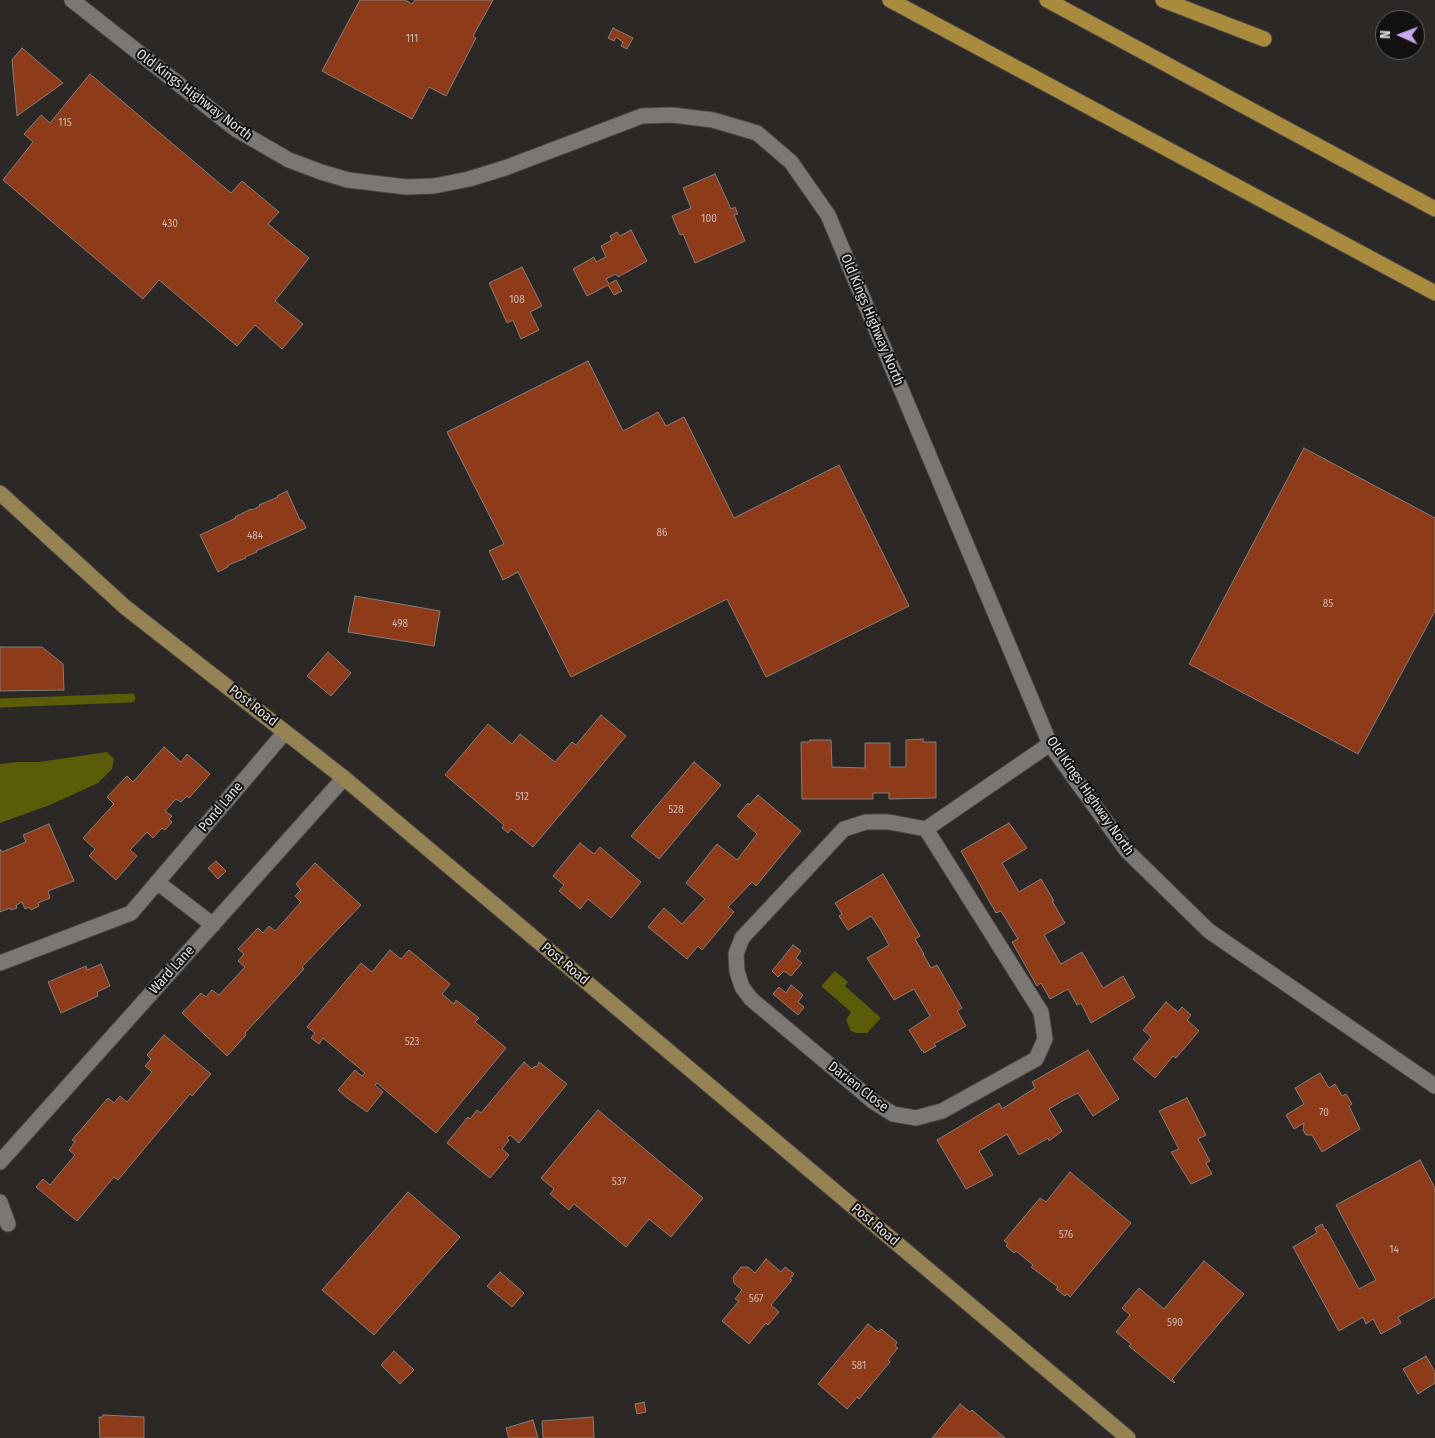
<!DOCTYPE html>
<html>
<head>
<meta charset="utf-8">
<style>
  body { margin:0 }
  #map { position:relative; width:1435px; height:1438px; overflow:hidden; background:#2b2826; font-family:"Fira Sans Condensed",sans-serif }
  canvas { display:block }
  .north { position:absolute; left:1375px; top:10px; width:50px; height:50px; box-sizing:border-box; background:#121110; border:1px solid #656362; border-radius:50%; rotate:272deg; font-size:14px; font-weight:700; line-height:20px; text-align:center; color:#e1dfde }
  .north::after { content:''; display:block; margin:auto; width:18px; height:22px; background:#c9a5ee; clip-path:polygon(50% 0,100% 100%,50% 72%,0 100%) }
</style>
</head>
<body>
<div id="map">
<canvas width="1435" height="1438"></canvas>
<div class="north">N</div>
</div>
<script>
const c = document.querySelector('canvas').getContext('2d');
c.lineJoin = 'round';
function fill(path, color) { c.fillStyle = color; c.fill(path, 'evenodd'); }
const shape = rows => new Path2D(rows.map(r => 'M' + r).join(''));
function strokePath(path, color, width, dash) { c.strokeStyle = color; c.lineWidth = width; c.lineCap = dash ? 'butt' : 'round'; c.setLineDash(dash || []); c.stroke(path); }
function drawText(font, color, halo, rows, align = 'center') {
  c.font = font + ' "Fira Sans Condensed",sans-serif'; c.lineWidth = 4; c.setLineDash([]); c.textBaseline = 'middle'; c.strokeStyle = halo; c.fillStyle = color; for (const [text, x, y, turn = 0] of rows) {
    c.save(); c.translate(x, y); c.rotate((+turn || 0) * Math.PI / 180); c.textAlign = isNaN(turn) ? turn : align; if (halo) c.strokeText(text, 0, 0); c.fillText(text, 0, 0); c.restore();
  }
}
fill(shape([
  [107,752,114,759,112,769,98,783,50,805,0,823,0,764,18,762,39,762],
  [835,971,848,982,845,986,881,1018,867,1033,856,1033,851,1031,846,1020,851,1012,821,986]
]), '#5a5c07');
strokePath(shape([
  [0,703,131,698]
]), '#5a5c07', 9);
const building = shape([
  [360,0,405,0,412,4,415,0,493,0,473,36,476,38,446,96,429,87,412,119,322,71,360,0],
  [613,28,633,38,627,49,621,46,623,42,616,37,614,41,608,38,613,28],
  [22,48,63,83,17,116,12,60,22,48],
  [90,74,231,193,242,181,279,212,268,224,309,258,275,301,303,324,282,349,255,325,237,346,159,280,143,299,3,180,33,142,24,134,41,115,50,123,90,74],
  [715,174,731,209,735,207,738,214,734,215,745,241,695,263,683,234,680,235,672,216,691,208,683,188,715,174],
  [631,230,647,261,618,277,616,274,606,279,609,284,616,280,622,291,614,295,608,285,587,296,573,269,594,257,596,262,606,257,601,246,612,240,610,236,617,232,620,236,631,230],
  [522,267,542,306,530,312,539,330,521,339,513,320,507,323,489,283,522,267],
  [588,361,623,431,658,412,666,426,684,417,734,518,839,465,909,606,766,677,727,599,571,677,518,572,503,580,489,551,504,544,447,432,588,361],
  [1304,448,1435,518,1435,611,1358,754,1189,664,1304,448],
  [287,491,300,520,302,520,306,528,256,551,257,552,245,557,246,558,228,565,228,567,218,572,200,535,236,518,235,517,251,509,252,510,260,506,259,505,278,497,277,496,287,491],
  [355,596,440,611,434,646,348,632,355,596],
  [0,647,42,647,63,664,64,690,0,691,0,647],
  [328,652,351,673,331,696,307,676,328,652],
  [601,715,626,736,533,847,511,829,508,833,502,828,504,825,445,775,488,724,512,744,520,734,555,762,572,742,576,745,601,715],
  [923,739,923,742,936,742,936,798,889,799,889,793,873,793,873,799,802,799,801,742,809,742,810,740,831,740,832,767,865,768,865,743,890,743,890,767,906,767,906,740,923,739],
  [164,747,181,762,187,754,210,774,189,798,187,796,181,802,176,799,165,811,172,816,169,819,172,822,165,830,162,828,153,838,147,832,130,850,137,856,116,880,89,856,95,849,83,838,114,804,107,797,127,776,133,782,164,747],
  [694,762,721,785,659,859,631,836,694,762],
  [758,795,801,831,756,886,752,882,728,907,734,912,702,950,698,946,687,959,648,927,664,908,682,924,705,899,686,883,717,844,737,860,757,834,737,816,748,803,749,805,758,795],
  [1009,823,1027,848,1002,863,1019,892,1041,879,1054,901,1052,901,1065,923,1044,935,1061,964,1082,952,1103,988,1123,976,1135,997,1091,1023,1081,1003,1077,1005,1068,989,1050,999,1041,983,1037,986,1012,942,1018,939,1001,911,996,913,961,851,1009,823],
  [49,824,74,881,48,891,50,898,38,903,39,906,31,910,29,907,25,909,22,902,16,905,17,908,11,910,10,908,0,912,0,849,2,852,26,842,23,835,49,824],
  [580,843,594,854,600,847,641,882,611,918,588,899,580,909,559,891,564,885,553,876,580,843],
  [216,861,226,871,218,879,208,868,216,861],
  [315,863,361,905,302,967,304,969,245,1033,246,1035,227,1056,182,1013,201,993,206,997,212,990,219,995,245,967,238,961,244,954,238,949,258,928,263,933,269,926,275,931,301,902,295,896,301,890,296,884,315,863],
  [883,874,920,936,915,939,924,954,923,954,931,968,937,965,962,1008,957,1011,966,1026,934,1044,936,1046,924,1053,923,1050,922,1051,909,1030,930,1016,914,989,894,1000,867,958,889,945,880,929,871,916,848,930,839,916,842,914,835,903,883,874],
  [793,945,801,951,796,958,802,963,791,976,784,971,778,977,772,971,793,945],
  [390,950,401,959,409,950,450,984,442,994,454,1004,456,1000,479,1018,475,1022,506,1048,436,1133,377,1083,375,1085,383,1092,367,1112,346,1097,338,1090,355,1070,362,1076,365,1073,323,1038,319,1044,311,1038,315,1033,307,1027,361,963,372,972,390,950],
  [101,964,110,986,97,992,98,996,61,1013,48,982,86,966,87,970,101,964],
  [791,985,803,995,798,1002,804,1007,798,1015,773,994,779,987,786,993,791,985],
  [1166,1002,1178,1012,1182,1007,1191,1015,1187,1020,1199,1031,1176,1058,1173,1056,1155,1078,1133,1059,1151,1037,1143,1030,1166,1002],
  [164,1035,211,1074,192,1096,190,1094,118,1180,114,1177,77,1221,36,1187,43,1179,50,1185,75,1155,69,1150,75,1142,72,1140,108,1098,114,1103,120,1096,127,1102,152,1072,145,1066,151,1059,147,1055,164,1035],
  [1088,1050,1119,1099,1093,1116,1078,1093,1064,1100,1049,1109,1062,1131,1049,1141,1048,1138,1019,1155,1007,1134,979,1151,993,1175,966,1189,937,1140,999,1103,1002,1109,1035,1088,1032,1082,1088,1050],
  [524,1062,532,1069,535,1066,537,1067,539,1062,567,1084,519,1143,510,1135,507,1138,509,1140,502,1149,509,1155,490,1178,447,1143,468,1117,470,1119,477,1110,481,1113,524,1062],
  [1320,1073,1329,1088,1335,1084,1342,1096,1346,1094,1352,1104,1349,1106,1360,1129,1322,1152,1312,1135,1306,1135,1303,1130,1304,1123,1294,1129,1286,1115,1304,1104,1295,1088,1320,1073],
  [1187,1098,1206,1135,1198,1139,1210,1161,1206,1163,1212,1174,1191,1184,1171,1152,1179,1149,1159,1111,1187,1098],
  [598,1110,703,1198,671,1237,649,1219,626,1247,574,1204,569,1210,550,1194,554,1189,541,1178,598,1110],
  [1420,1160,1435,1188,1435,1297,1398,1317,1401,1323,1381,1334,1373,1319,1366,1324,1363,1317,1339,1331,1293,1247,1317,1233,1315,1228,1322,1224,1325,1230,1326,1229,1359,1289,1376,1280,1336,1205,1420,1160],
  [1070,1172,1131,1223,1070,1297,1067,1294,1065,1296,1056,1289,1058,1287,1031,1267,1033,1265,1016,1251,1014,1253,1006,1246,1008,1243,1004,1241,1040,1198,1046,1202,1070,1172],
  [408,1192,460,1237,374,1335,322,1290,408,1192],
  [766,1259,781,1272,785,1267,794,1274,790,1279,792,1280,771,1305,779,1312,768,1325,766,1323,749,1344,722,1321,739,1301,735,1299,742,1290,734,1283,733,1277,741,1267,748,1267,755,1273,766,1259],
  [1204,1261,1244,1294,1172,1379,1175,1382,1174,1383,1129,1346,1131,1344,1116,1332,1130,1315,1122,1308,1139,1288,1164,1309,1204,1261],
  [500,1272,524,1293,512,1307,487,1286,500,1272],
  [868,1324,878,1332,881,1329,897,1342,895,1346,898,1348,888,1360,890,1362,859,1399,857,1397,847,1409,818,1384,868,1324],
  [394,1351,414,1370,400,1384,381,1365,394,1351],
  [1426,1356,1435,1372,1435,1383,1418,1394,1403,1369,1426,1356],
  [644,1402,646,1412,637,1414,635,1404,644,1402],
  [960,1404,970,1412,972,1410,1005,1438,932,1438,960,1404],
  [103,1415,144,1417,144,1438,100,1438,99,1417,103,1417,103,1415],
  [593,1417,594,1438,543,1438,542,1421,593,1417],
  [533,1420,538,1438,509,1438,506,1428,533,1420]
]);
fill(building, '#8e3b19');
strokePath(building, '#837f7d', 1);
const street = shape([
  [926,829,1041,1012,1045,1039,1036,1059,942,1111,916,1118,893,1114,874,1102,751,999,742,987,737,971,736,954,742,938,844,829,866,822,889,822,926,829,1050,744],
  [157,882,213,925],
  [0,963,131,913,285,732],
  [0,1162,344,778],
  [0,1202,8,1224]
]);
const secondary = shape([
  [72,0,237,130,289,160,321,172,348,180,406,187,434,186,469,179,505,168,642,116,672,115,713,120,757,133,791,162,828,215,1050,744,1127,851,1209,931,1435,1086]
]);
const primary = shape([
  [0,493,125,607,344,778,1128,1438]
]);
const highway = shape([
  [890,0,1435,293],
  [1047,0,1435,209],
  [1163,0,1264,39]
]);
strokePath(street, '#494745', 17);
strokePath(secondary, '#494745', 17);
strokePath(primary, '#494745', 17);
strokePath(highway, '#494745', 17);
strokePath(street, '#7a7774', 15);
strokePath(secondary, '#7a7774', 15);
strokePath(primary, '#968354', 15);
strokePath(highway, '#a98b3e', 15);
drawText('11px', '#ccb6ad', null, [
  ["111",412,39],
  ["115",65,123],
  ["100",709,219],
  ["430",170,224],
  ["108",517,300],
  ["86",662,533],
  ["484",255,536],
  ["85",1328,604],
  ["498",400,624],
  ["512",522,797],
  ["528",676,810],
  ["523",412,1042],
  ["70",1324,1113],
  ["537",619,1182],
  ["576",1066,1235],
  ["14",1394,1250],
  ["567",756,1299],
  ["590",1175,1323],
  ["581",859,1366]
]);
drawText('14px', '#e1dfde', '#121110', [
  ["Old Kings Highway North",194,95,37],
  ["Old Kings Highway North",872,320,67],
  ["Post Road",253,706,38],
  ["Old Kings Highway North",1090,796,55],
  ["Pond Lane",221,807,-50],
  ["Post Road",565,964,40],
  ["Ward Lane",172,970,-48],
  ["Darien Close",858,1087,38],
  ["Post Road",875,1225,40]
]);
</script>
</body>
</html>
